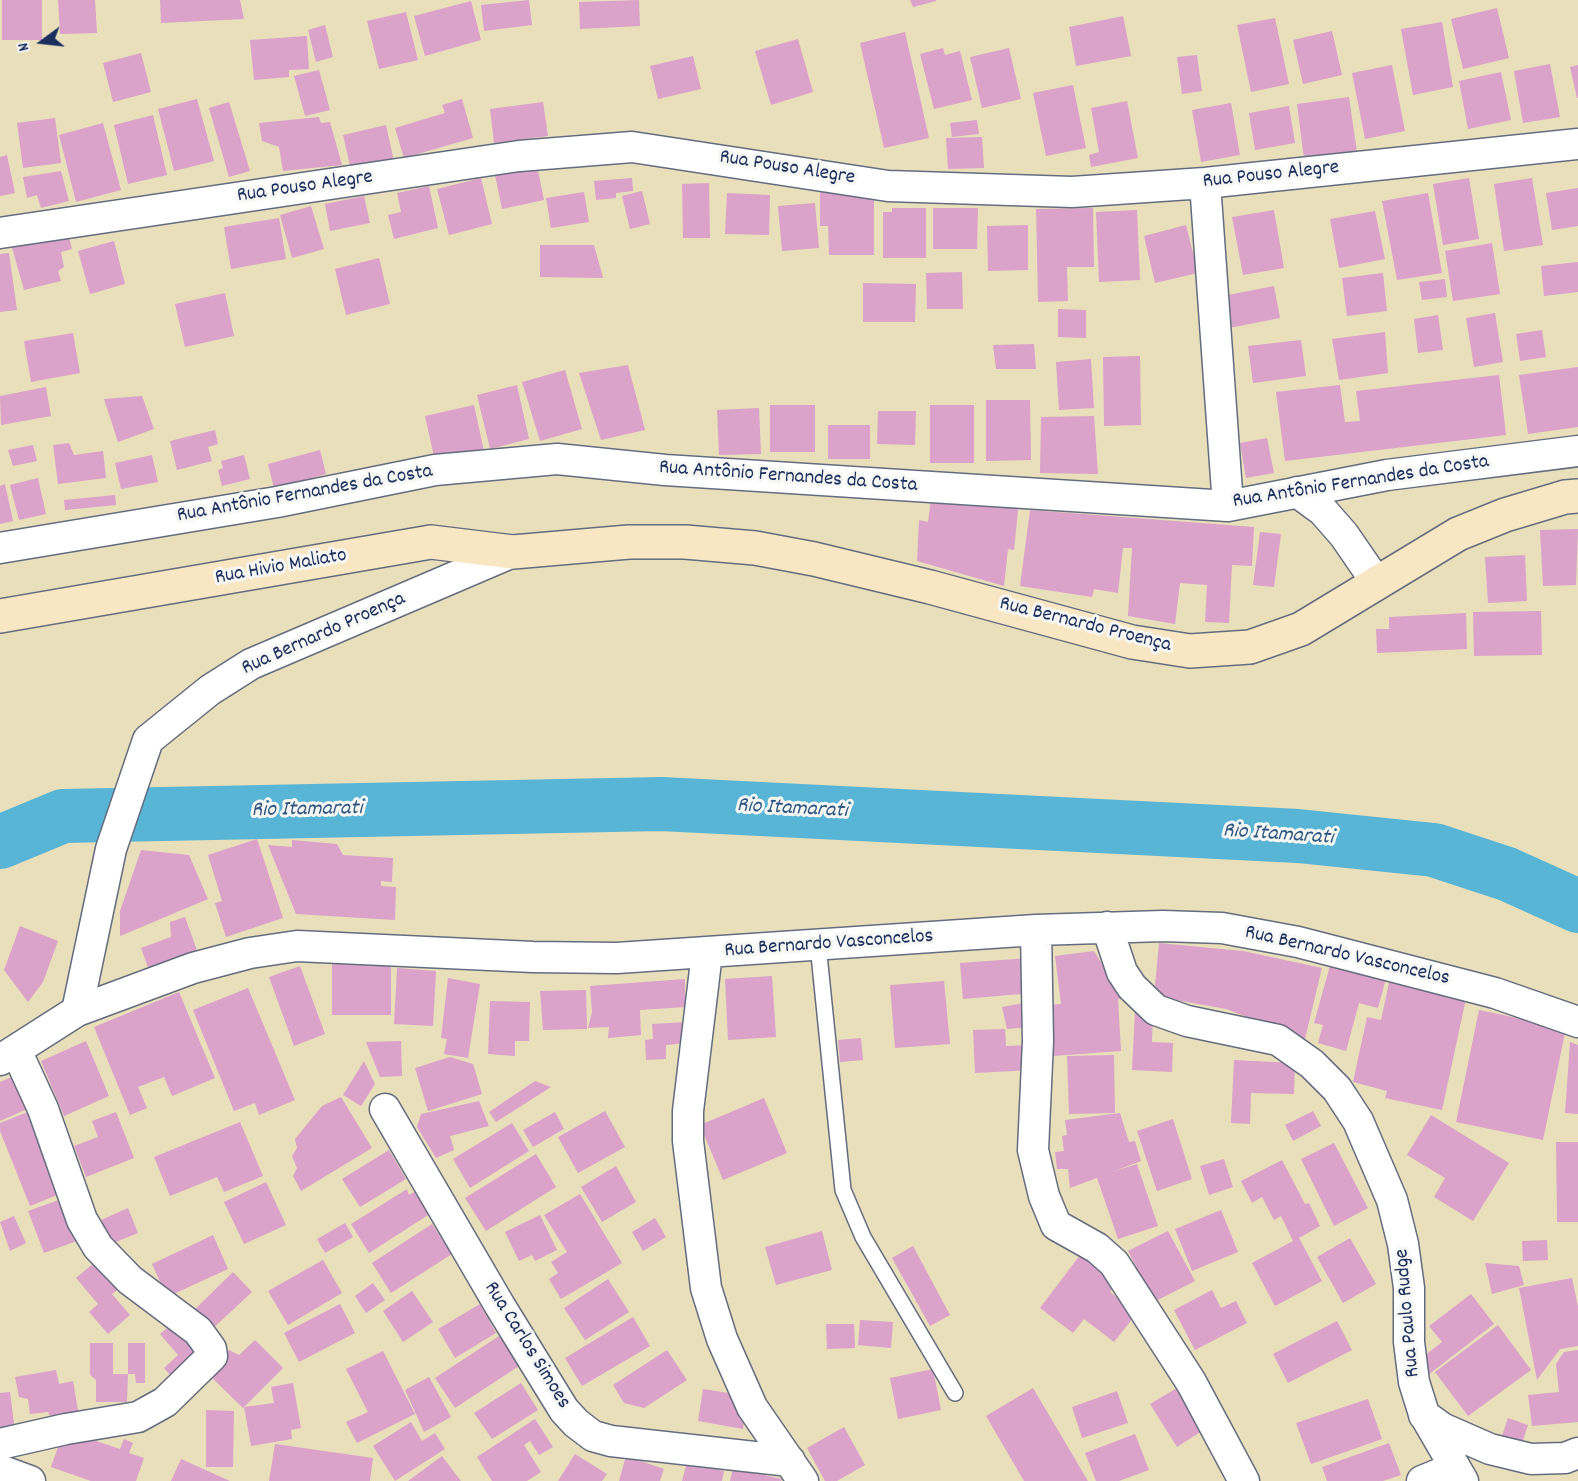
<!DOCTYPE html>
<html>
<head>
<meta charset="utf-8">
<style>
  body { margin:0 }
  #map { position:relative; width:1578px; height:1481px; overflow:hidden; background:#e9dfbb; font-family:Dekko,sans-serif }
  canvas { display:block }
  .north { position:absolute; left:12px; top:12px; width:60px; height:60px; -webkit-text-stroke:4px #f6f6f2; paint-order:stroke; rotate:255deg; font-size:16px; font-weight:700; line-height:24px; text-align:center; color:#1b2f5e }
  .north::after { content:''; display:block; margin:auto; width:21px; height:27px; background:#1b2f5e; clip-path:polygon(50% 0,100% 100%,50% 72%,0 100%) }
</style>
</head>
<body>
<div id="map">
<canvas width="1578" height="1481"></canvas>
<div class="north">N</div>
</div>
<script>
const c = document.querySelector('canvas').getContext('2d');
c.lineJoin = 'round';
const shape = rows => new Path2D(rows.map(r => 'M' + r).join(''));
function strokePath(path, color, width, dash) { c.strokeStyle = color; c.lineWidth = width; c.lineCap = dash ? 'butt' : 'round'; c.setLineDash(dash || []); c.stroke(path); }
function fill(path, color) { c.fillStyle = color; c.fill(path, 'evenodd'); }
function drawText(font, color, halo, rows, align = 'center') {
  c.font = font + ' Dekko,sans-serif'; c.lineWidth = 6; c.setLineDash([]); c.textBaseline = 'middle'; c.strokeStyle = halo; c.fillStyle = color; for (const [text, x, y, turn = 0] of rows) {
    c.save(); c.translate(x, y); c.rotate((+turn || 0) * Math.PI / 180); c.textAlign = isNaN(turn) ? turn : align; if (halo) c.strokeText(text, 0, 0); c.fillText(text, 0, 0); c.restore();
  }
}
strokePath(shape([
  [0,842,63,816,661,804,1298,836,1434,850,1507,874,1578,906]
]), '#58b5d6', 54);
fill(shape([
  [2,0,42,0,42,40,2,40],
  [58,0,95,0,97,33,60,34],
  [160,0,240,0,244,19,161,23],
  [529,0,532,25,484,31,481,5],
  [639,0,640,26,580,29,579,2],
  [910,0,936,0,936,1,913,7],
  [471,1,481,40,425,56,414,16],
  [1497,8,1509,58,1463,69,1451,19],
  [406,12,418,60,379,69,367,21],
  [1123,16,1131,56,1076,66,1069,27],
  [1275,18,1289,84,1251,92,1237,25],
  [1442,22,1453,87,1413,95,1401,29],
  [325,25,333,57,316,62,308,30],
  [1332,31,1342,75,1303,84,1293,40],
  [905,32,929,138,884,148,860,43],
  [307,36,309,69,289,70,289,77,254,80,250,40],
  [798,39,813,92,771,105,755,51],
  [943,48,945,55,960,51,972,100,934,109,920,54],
  [1009,48,1021,99,982,108,970,57],
  [141,53,151,92,113,102,103,63],
  [1197,55,1202,91,1182,94,1177,57],
  [693,56,701,89,658,99,650,66],
  [1550,64,1560,117,1523,123,1514,71],
  [1392,65,1405,131,1365,139,1352,73],
  [1578,65,1578,98,1577,98,1570,67],
  [319,70,330,110,305,116,294,76],
  [1501,72,1511,120,1468,129,1459,81],
  [1073,85,1086,148,1046,156,1033,93],
  [1349,97,1357,152,1304,159,1297,104],
  [197,99,214,161,174,171,158,109],
  [462,99,473,138,404,158,395,128,445,113,442,105],
  [1127,101,1138,158,1091,167,1089,155,1099,152,1091,108],
  [229,102,250,171,229,177,209,108],
  [543,102,548,136,494,143,490,109],
  [1231,103,1240,155,1201,162,1192,110],
  [1289,106,1295,143,1255,150,1249,113],
  [153,115,167,175,128,184,114,125],
  [319,117,321,123,330,122,342,165,283,171,279,147,262,141,259,123],
  [55,118,61,163,23,168,17,123],
  [977,120,979,134,952,137,950,123],
  [103,123,121,190,76,202,59,135],
  [386,125,394,161,351,170,343,135],
  [982,137,984,168,948,169,946,138],
  [7,155,15,193,0,196,0,157],
  [537,166,544,200,502,209,495,175],
  [61,171,69,201,41,208,37,195,27,198,23,177],
  [481,178,492,224,449,235,437,189],
  [632,178,633,191,616,193,616,198,596,200,594,181],
  [1469,178,1479,239,1443,245,1433,184],
  [1532,178,1543,245,1504,251,1494,184],
  [709,183,710,238,683,238,682,184],
  [429,186,438,228,394,239,388,215,401,212,397,193],
  [1578,188,1578,226,1552,230,1546,193],
  [820,190,874,190,874,255,829,255,828,226,820,226],
  [642,191,650,224,630,229,622,196],
  [584,192,589,222,551,228,546,198],
  [727,193,770,195,769,235,725,234],
  [1428,193,1442,273,1397,280,1382,201],
  [364,196,370,223,330,231,325,204],
  [815,203,819,248,782,251,778,206],
  [311,206,324,249,292,258,280,215],
  [892,208,926,208,926,258,883,258,883,212,892,212],
  [933,208,978,208,977,249,933,249],
  [1093,208,1094,267,1067,267,1068,301,1038,302,1036,209],
  [1137,210,1140,280,1099,282,1096,212],
  [1274,210,1284,268,1243,275,1232,217],
  [1375,211,1385,259,1339,268,1330,219],
  [279,218,286,259,231,269,224,227],
  [1028,225,1028,270,988,271,987,226],
  [1186,225,1198,273,1155,283,1144,236],
  [67,229,72,249,61,252,64,267,58,271,61,281,24,290,11,244],
  [114,241,125,284,90,294,78,251],
  [1492,243,1500,294,1453,301,1445,251],
  [540,245,594,245,603,278,540,277],
  [9,253,17,310,0,312,0,254],
  [379,258,390,304,346,315,335,269],
  [1578,262,1578,292,1544,296,1541,266],
  [962,272,963,309,927,309,926,273],
  [1383,273,1387,311,1347,316,1342,278],
  [1445,279,1447,297,1422,300,1419,282],
  [863,283,916,284,915,322,863,322],
  [1274,286,1280,318,1224,329,1218,297],
  [225,293,234,336,185,347,175,304],
  [1058,309,1086,310,1086,338,1058,337],
  [1495,313,1503,362,1474,367,1466,318],
  [1438,315,1443,350,1418,353,1414,319],
  [1542,330,1546,357,1520,361,1516,334],
  [1385,332,1388,373,1339,380,1332,339],
  [73,333,80,373,31,382,24,341],
  [1301,340,1306,376,1253,383,1248,346],
  [1034,344,1036,369,996,369,993,345],
  [1140,356,1141,425,1104,426,1103,357],
  [1091,359,1094,408,1059,410,1056,362],
  [628,365,645,430,601,440,579,373],
  [1578,367,1578,427,1528,434,1519,375],
  [565,370,582,429,540,441,522,382],
  [1499,375,1506,435,1285,461,1276,392,1340,385,1345,422,1360,421,1356,391],
  [517,385,529,439,490,449,477,395],
  [46,387,51,416,1,425,0,396],
  [142,396,154,429,118,442,104,399],
  [986,400,1030,400,1031,460,986,461],
  [474,405,484,451,435,461,425,416],
  [770,405,815,405,815,452,770,452],
  [930,405,974,405,974,463,930,463],
  [759,408,761,454,719,455,717,410],
  [878,411,916,411,915,445,877,444],
  [1094,416,1098,474,1040,473,1041,417],
  [828,425,870,425,870,459,828,459],
  [215,430,218,444,208,447,212,461,177,470,170,441],
  [1267,438,1274,473,1246,478,1240,443],
  [69,443,74,455,103,451,106,478,58,484,53,445],
  [33,445,37,461,13,466,8,450],
  [320,450,326,474,274,489,268,464],
  [152,455,158,482,121,489,115,463],
  [244,455,250,479,222,486,218,470,223,468,221,461],
  [38,478,46,514,19,520,10,485],
  [5,484,13,521,0,524,0,486],
  [932,492,1019,501,1014,550,1008,549,1004,586,917,561,919,520,928,522],
  [115,495,116,505,65,510,64,500],
  [1030,510,1254,527,1252,566,1232,565,1229,623,1205,622,1207,585,1180,583,1175,624,1128,616,1132,548,1123,548,1118,593,1094,589,1092,597,1020,586],
  [1578,529,1576,585,1543,586,1540,530],
  [1260,532,1281,534,1274,587,1253,585],
  [1525,555,1527,601,1488,603,1485,557],
  [1541,611,1542,655,1474,656,1473,612],
  [1466,613,1467,649,1377,653,1376,629,1389,629,1389,617],
  [257,839,283,918,226,937,215,903,222,901,208,855],
  [292,840,337,844,343,855,393,858,392,882,381,881,381,886,396,887,395,920,296,914,268,845,292,847],
  [141,850,189,855,208,899,120,936,120,911],
  [185,917,199,956,150,973,141,948,171,937,170,922],
  [20,926,58,941,43,982,28,1002,4,970],
  [1159,943,1243,951,1322,968,1305,1039,1226,1009,1154,996],
  [1094,951,1124,999,1118,999,1121,1051,1053,1056,1048,1005,1061,1004,1055,956],
  [1333,955,1388,971,1378,1008,1359,1003,1346,1051,1318,1043,1323,1025,1314,1023],
  [1029,958,1032,993,963,999,960,963],
  [332,962,391,963,391,1015,332,1015],
  [300,966,325,1034,294,1046,269,977],
  [397,968,436,971,433,1026,394,1024],
  [772,976,776,1037,728,1040,725,979],
  [448,978,480,984,468,1058,444,1054,447,1039,441,1038],
  [1390,978,1467,994,1442,1110,1385,1098,1387,1091,1353,1082,1367,1017,1381,1020],
  [685,979,685,1007,640,1010,641,1035,608,1038,609,1027,588,1028,592,1012,590,986],
  [944,981,950,1044,895,1048,890,985],
  [248,988,295,1100,259,1115,255,1103,234,1111,193,1010],
  [586,990,587,1029,543,1030,540,991],
  [179,992,215,1078,172,1096,164,1077,138,1087,147,1108,130,1115,94,1027],
  [490,1001,530,1002,529,1041,515,1041,515,1056,488,1054],
  [1035,1001,1032,1027,1007,1029,1002,1007],
  [1479,1010,1566,1028,1543,1140,1456,1122],
  [1135,1011,1153,1012,1152,1042,1173,1043,1172,1072,1132,1070],
  [687,1022,688,1043,666,1045,666,1059,646,1060,645,1040,653,1039,652,1024],
  [1005,1029,1006,1046,1031,1045,1033,1070,975,1073,973,1030],
  [861,1038,863,1060,840,1062,838,1040],
  [86,1041,109,1096,64,1116,41,1061],
  [401,1041,402,1076,380,1077,366,1042],
  [1570,1042,1578,1045,1578,1114,1565,1113],
  [1114,1055,1115,1113,1069,1114,1067,1056],
  [450,1057,473,1064,482,1094,428,1111,415,1068],
  [1234,1060,1295,1063,1294,1094,1251,1093,1250,1124,1231,1123],
  [364,1061,375,1084,361,1106,343,1095],
  [19,1074,34,1106,0,1121,0,1082],
  [535,1081,551,1087,496,1122,489,1112],
  [341,1097,372,1148,301,1191,293,1176,297,1168,292,1156,297,1148,295,1139,322,1106],
  [764,1098,787,1153,723,1180,700,1125],
  [479,1101,489,1126,450,1136,454,1150,436,1158,417,1127,421,1114],
  [30,1111,62,1193,30,1206,0,1131,0,1123],
  [605,1111,625,1147,578,1173,558,1137],
  [1313,1111,1321,1126,1293,1141,1285,1125],
  [116,1112,134,1158,86,1177,74,1146,98,1137,92,1121],
  [555,1112,564,1129,533,1147,523,1130],
  [1120,1113,1129,1142,1135,1141,1141,1161,1112,1172,1137,1164,1158,1226,1118,1239,1097,1178,1070,1188,1068,1169,1057,1169,1055,1152,1064,1151,1062,1136,1067,1135,1065,1120],
  [1431,1115,1509,1163,1473,1221,1434,1197,1445,1178,1407,1155],
  [1173,1119,1192,1179,1157,1191,1137,1131],
  [240,1122,263,1176,224,1192,217,1177,170,1196,154,1157],
  [512,1123,529,1151,470,1188,453,1159],
  [1556,1142,1578,1142,1578,1222,1557,1222],
  [1334,1143,1368,1208,1334,1226,1301,1159],
  [389,1150,406,1179,360,1207,342,1179],
  [536,1154,556,1187,486,1231,465,1198],
  [1224,1159,1233,1187,1209,1195,1200,1166],
  [1282,1160,1305,1204,1309,1203,1320,1226,1299,1238,1322,1281,1275,1306,1252,1263,1293,1241,1281,1216,1274,1220,1262,1197,1252,1203,1241,1181],
  [616,1166,636,1202,602,1222,581,1187],
  [266,1182,286,1225,244,1244,224,1202],
  [422,1187,436,1210,369,1253,351,1224,407,1189,409,1195],
  [580,1194,622,1263,561,1299,549,1279,558,1273,551,1262,567,1252,544,1215],
  [67,1197,82,1239,44,1253,28,1211],
  [128,1208,138,1233,111,1244,101,1220],
  [1221,1210,1238,1252,1192,1271,1175,1229],
  [540,1215,557,1250,535,1261,532,1255,519,1261,505,1232],
  [14,1216,26,1243,10,1251,0,1222],
  [655,1218,666,1237,643,1251,632,1232],
  [345,1223,353,1237,325,1253,317,1239],
  [432,1224,452,1254,391,1293,372,1263],
  [822,1231,832,1270,776,1285,765,1247],
  [1168,1231,1195,1281,1154,1302,1128,1251],
  [213,1235,228,1269,167,1297,152,1264],
  [1350,1238,1376,1284,1343,1303,1317,1257],
  [1547,1240,1548,1260,1523,1261,1522,1241],
  [913,1246,950,1315,930,1326,892,1258],
  [1080,1255,1116,1283,1110,1292,1137,1313,1114,1342,1084,1319,1073,1333,1040,1308],
  [102,1256,125,1284,112,1294,130,1315,108,1334,89,1312,98,1304,76,1278],
  [323,1260,342,1293,288,1325,268,1291],
  [1485,1263,1519,1266,1524,1285,1492,1294],
  [233,1272,252,1292,209,1332,191,1313],
  [1572,1278,1578,1307,1578,1346,1560,1349,1537,1380,1519,1288],
  [608,1279,629,1312,585,1340,564,1308],
  [373,1283,385,1300,366,1313,355,1296],
  [1212,1290,1221,1308,1236,1301,1247,1323,1195,1350,1174,1310],
  [412,1291,433,1322,403,1342,383,1311],
  [1471,1294,1494,1324,1428,1375,1424,1356,1442,1342,1429,1326],
  [340,1304,355,1333,299,1362,284,1333],
  [480,1304,496,1333,455,1358,438,1329],
  [633,1317,650,1346,582,1386,565,1358],
  [177,1320,207,1355,176,1382,164,1368,178,1355,160,1334],
  [860,1320,893,1322,891,1348,858,1345],
  [1337,1321,1352,1350,1288,1383,1273,1354],
  [826,1324,854,1324,855,1348,827,1349],
  [1498,1325,1531,1370,1468,1416,1435,1372],
  [499,1336,519,1366,455,1408,435,1378],
  [255,1340,283,1368,243,1408,206,1372,229,1350,239,1355],
  [90,1343,113,1343,113,1374,128,1374,127,1402,96,1402,96,1380,90,1375],
  [128,1343,145,1343,145,1383,136,1383,135,1374,128,1374],
  [667,1350,687,1380,644,1408,624,1403,613,1385],
  [1578,1350,1578,1422,1532,1426,1528,1395,1559,1392,1556,1364,1564,1352],
  [383,1351,415,1414,357,1443,346,1422,368,1412,346,1369],
  [933,1369,941,1410,898,1419,890,1378],
  [56,1370,59,1384,73,1381,79,1416,52,1420,48,1412,30,1414,28,1399,19,1397,15,1377],
  [429,1377,451,1417,424,1432,405,1390],
  [293,1383,301,1428,291,1430,292,1439,251,1446,244,1407,274,1403,271,1387],
  [521,1383,538,1410,492,1439,474,1413],
  [1182,1385,1208,1427,1177,1447,1150,1404],
  [1033,1388,1088,1481,1024,1481,986,1416],
  [703,1389,735,1394,746,1409,743,1429,698,1421],
  [1117,1391,1128,1423,1082,1438,1072,1407],
  [10,1392,15,1431,0,1433,0,1393],
  [1368,1399,1382,1439,1311,1464,1296,1423],
  [206,1410,234,1411,233,1467,206,1467],
  [1508,1418,1528,1425,1520,1449,1500,1442],
  [535,1419,553,1447,539,1455,530,1441,524,1445,541,1472,527,1481,492,1481,477,1457],
  [411,1422,422,1441,435,1433,445,1449,395,1481,373,1446],
  [844,1427,865,1465,837,1481,825,1481,807,1448],
  [64,1430,120,1449,124,1439,133,1443,129,1453,144,1458,136,1481,91,1481,51,1467],
  [1135,1434,1149,1470,1119,1481,1096,1481,1085,1453],
  [1389,1443,1401,1475,1383,1481,1327,1481,1322,1467],
  [275,1444,373,1458,370,1481,269,1481],
  [575,1454,607,1474,602,1481,558,1481],
  [442,1456,461,1481,408,1481],
  [626,1456,664,1469,660,1481,619,1481],
  [181,1459,230,1481,171,1481],
  [687,1462,724,1471,722,1481,682,1481],
  [733,1468,782,1479,781,1481,730,1481]
]), '#dba2ca');
const lane = shape([
  [818,945,843,1190,863,1237,955,1393]
]);
const street = shape([
  [1205,183,1228,506],
  [0,233,519,156,632,147,888,186,1072,192,1205,183,1578,144],
  [1297,492,1323,511,1344,535,1377,583],
  [0,548,277,502,435,470,557,459,665,470,1228,506,1387,475,1578,451],
  [1107,927,1122,972,1132,987,1156,1010,1187,1021,1278,1040,1312,1064,1337,1089,1358,1121,1392,1200,1403,1244,1409,1288,1409,1342,1414,1382,1424,1414,1463,1481],
  [1036,930,1038,1041,1033,1150,1044,1196,1056,1225,1097,1248,1114,1263,1191,1382,1244,1481],
  [707,953,688,1111,688,1141,706,1288,722,1339,752,1407,803,1481],
  [77,1011,111,849,148,740,210,690,251,664,513,552],
  [0,1060,77,1011,193,968,250,953,297,946,533,957,617,958,1036,930,1163,926,1222,928,1298,942,1495,993,1578,1022],
  [385,1109,500,1306,564,1410,576,1423,593,1436,611,1441,790,1461],
  [1424,1415,1442,1428,1490,1449,1531,1459,1565,1458,1578,1453],
  [0,1444,66,1429,138,1417,165,1402,212,1356,211,1349,198,1331,130,1280,98,1247,82,1220,43,1109,16,1050],
  [0,1470,30,1481],
  [1422,1481,1454,1468]
]);
const secondary = shape([
  [0,616,431,542,513,552,629,542,685,542,755,548,814,559,930,587,1132,642,1190,651,1250,647,1301,629,1458,534,1505,515,1565,497,1578,496]
]);
strokePath(lane, '#636d7f', 18);
strokePath(street, '#636d7f', 33);
strokePath(secondary, '#636d7f', 36);
strokePath(lane, '#fff', 15);
strokePath(street, '#fff', 30);
strokePath(secondary, '#f9e7c3', 33);
drawText('21px', '#1b2f5e', '#f6f6f2', [
  ["Rua Pouso Alegre",787,169,9],
  ["Rua Pouso Alegre",1271,176,-6],
  ["Rua Pouso Alegre",305,188,-8],
  ["Rua Antônio Fernandes da Costa",788,478,4],
  ["Rua Antônio Fernandes da Costa",1361,483,-9],
  ["Rua Antônio Fernandes da Costa",305,495,-10],
  ["Rua Hivio Maliato",281,568,-10],
  ["Rua Bernardo Proença",1085,626,14],
  ["Rua Bernardo Proença",324,635,-24],
  ["Rua Bernardo Vasconcelos",829,945,-4],
  ["Rua Bernardo Vasconcelos",1347,957,13],
  ["Rua Paulo Rudge",1409,1313,-95],
  ["Rua Carlos Simoes",526,1346,58]
]);
drawText('italic 22px', '#2d5782', '#f6f6f2', [
  ["Rio Itamarati",792,810,3],
  ["Rio Itamarati",307,811,-1],
  ["Rio Itamarati",1278,836,4]
]);
</script>
</body>
</html>
